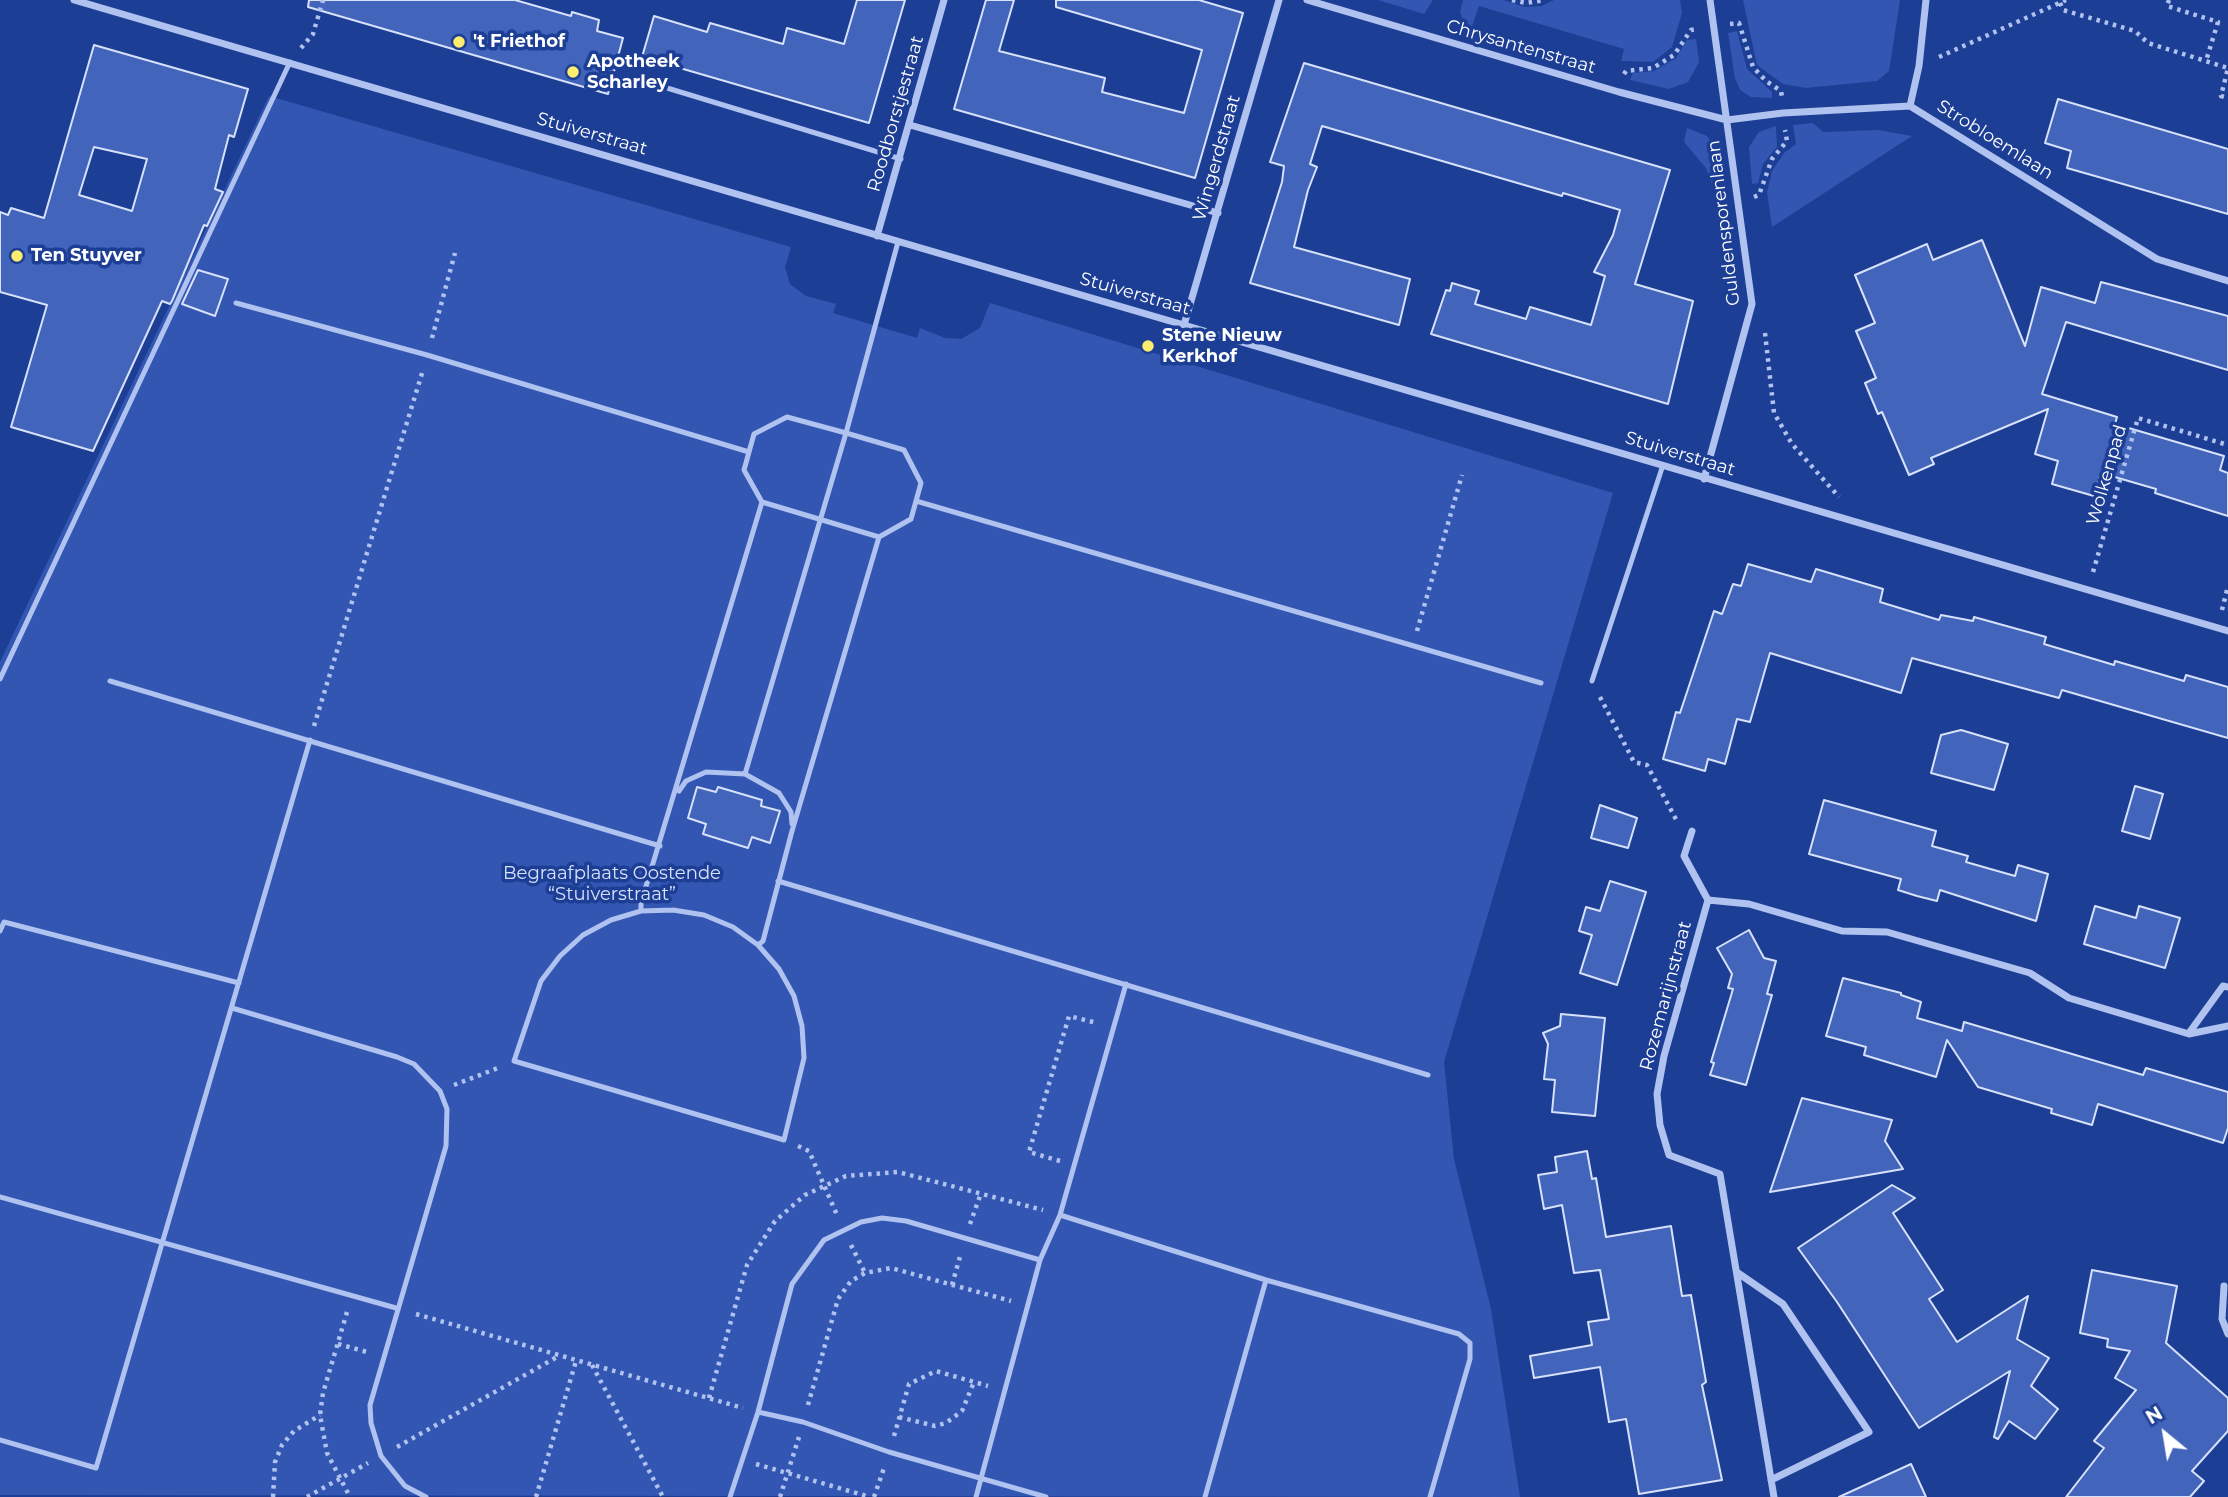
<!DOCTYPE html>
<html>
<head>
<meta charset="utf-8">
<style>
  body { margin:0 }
  #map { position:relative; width:2228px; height:1497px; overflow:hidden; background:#1d3e95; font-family:Montserrat,sans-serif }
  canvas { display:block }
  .north { position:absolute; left:2130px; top:1399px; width:70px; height:70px; -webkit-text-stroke:5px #1d3e95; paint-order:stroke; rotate:330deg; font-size:19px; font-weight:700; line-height:28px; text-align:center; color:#fff }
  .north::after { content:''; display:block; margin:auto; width:24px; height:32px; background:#fff; clip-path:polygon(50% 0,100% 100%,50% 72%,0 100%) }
</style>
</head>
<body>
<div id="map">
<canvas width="2228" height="1497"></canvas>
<div class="north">N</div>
</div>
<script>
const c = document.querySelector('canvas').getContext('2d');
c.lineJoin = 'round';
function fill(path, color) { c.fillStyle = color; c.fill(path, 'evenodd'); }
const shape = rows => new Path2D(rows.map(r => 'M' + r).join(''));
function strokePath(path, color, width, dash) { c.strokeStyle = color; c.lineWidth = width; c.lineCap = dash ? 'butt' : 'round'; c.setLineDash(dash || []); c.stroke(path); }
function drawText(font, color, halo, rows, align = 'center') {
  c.font = font + ' Montserrat,sans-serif'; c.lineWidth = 7; c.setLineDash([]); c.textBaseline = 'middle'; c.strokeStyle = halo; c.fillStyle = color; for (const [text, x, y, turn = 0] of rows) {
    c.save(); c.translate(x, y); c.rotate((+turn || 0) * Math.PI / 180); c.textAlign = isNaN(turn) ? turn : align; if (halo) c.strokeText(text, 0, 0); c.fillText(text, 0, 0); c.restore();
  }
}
fill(shape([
  [1378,0,1433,0,1424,14],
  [1463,0,1503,0,1525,7,1542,6,1554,0,1680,0,1682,13,1672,47,1653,62,1621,61,1624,49,1479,6,1472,26,1465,24,1460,12],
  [1743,0,1900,0,1889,71,1877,81,1806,88,1783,84,1757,65],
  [1737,31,1747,69,1772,92,1772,98,1751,97,1740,90,1735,78,1728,33],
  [1696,39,1699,62,1688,82,1669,89,1630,80,1633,73,1654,71,1676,58,1687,40],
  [269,96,791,247,785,267,790,284,806,296,836,304,833,313,917,338,920,328,945,338,961,339,980,328,990,303,1613,493,1444,1062,1454,1159,1491,1309,1520,1497,0,1495,0,662],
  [1813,123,1823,132,1878,130,1912,136,1772,227,1767,192,1772,171,1784,153,1796,144,1793,125],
  [1776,126,1777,147,1763,164,1758,183,1752,184,1749,147,1759,132],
  [1687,128,1707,136,1713,145,1730,252,1721,252,1719,205,1706,168,1684,142]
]), '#3256b2');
const building = shape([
  [309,0,515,0,571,16,572,12,599,20,597,31,623,38,608,94,308,7,309,0],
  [857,0,905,0,869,123,642,57,654,16,707,32,710,23,783,44,787,28,844,44,857,0],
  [986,0,1014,0,999,51,1105,78,1102,92,1184,113,1202,50,1056,7,1056,0,1199,0,1243,13,1195,178,954,109,986,0],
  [94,45,248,89,234,137,229,135,215,189,223,192,207,226,204,225,172,301,170,304,162,301,93,451,11,427,47,305,0,292,0,212,8,215,11,208,44,218,94,45],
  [94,147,147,159,132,211,79,195,94,147],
  [1304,63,1670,170,1635,284,1693,301,1668,404,1431,334,1446,290,1450,291,1452,283,1479,291,1475,304,1526,319,1530,307,1591,325,1605,276,1594,272,1613,235,1620,210,1563,193,1562,196,1322,126,1310,164,1317,167,1308,190,1294,247,1410,279,1399,325,1250,283,1282,182,1284,166,1270,162,1304,63],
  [2058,99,2228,149,2228,214,2067,168,2071,151,2045,143,2058,99],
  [1982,240,2025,346,2041,287,2095,303,2101,282,2228,316,2228,370,2066,322,2042,394,2117,417,2115,424,2224,456,2220,470,2228,473,2228,516,2155,493,2156,489,2101,473,2094,496,2052,484,2058,461,2035,454,2048,409,1931,458,1934,464,1909,475,1882,412,1878,414,1865,383,1876,378,1856,331,1875,323,1855,275,1927,244,1933,260,1982,240],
  [198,270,228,279,215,316,182,304,198,270],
  [1748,564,1811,582,1816,569,1883,589,1880,602,1939,620,1941,615,1973,621,1974,617,2046,637,2044,644,2114,665,2115,661,2184,681,2186,675,2228,687,2228,738,2062,690,2059,698,1912,658,1901,693,1770,653,1750,722,1737,719,1725,764,1708,759,1705,771,1663,759,1676,712,1680,713,1714,611,1722,614,1733,584,1741,586,1748,564],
  [1961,730,2008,744,1994,790,1931,773,1941,735,1961,730],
  [2135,786,2163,794,2150,839,2122,831,2135,786],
  [697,787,716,792,718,787,762,800,761,806,780,811,770,843,752,837,748,848,703,834,706,824,688,818,697,787],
  [1824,800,1936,831,1932,846,1968,856,1966,862,2015,876,2018,865,2048,874,2036,921,1940,890,1937,901,1917,896,1898,890,1901,879,1809,854,1824,800],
  [1600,805,1637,818,1628,848,1591,838,1600,805],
  [1610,881,1646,892,1617,985,1580,973,1592,935,1579,931,1586,907,1600,911,1610,881],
  [2095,906,2136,918,2139,906,2180,918,2165,968,2084,944,2095,906],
  [1749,930,1764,958,1776,961,1767,994,1772,995,1746,1085,1710,1075,1714,1063,1711,1062,1733,989,1728,988,1732,974,1717,948,1749,930],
  [1843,978,1901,993,1901,995,1921,1002,1917,1018,1962,1031,1964,1022,2143,1075,2146,1068,2228,1092,2228,1128,2223,1143,2098,1104,2092,1125,2051,1113,2052,1109,1978,1087,1947,1040,1936,1077,1864,1055,1866,1047,1826,1036,1843,978],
  [1561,1014,1605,1018,1595,1116,1552,1112,1555,1080,1544,1079,1548,1044,1543,1033,1560,1026,1561,1014],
  [1802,1098,1892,1120,1885,1141,1903,1169,1770,1192,1802,1098],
  [1587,1151,1592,1179,1596,1178,1606,1237,1671,1226,1682,1296,1691,1295,1706,1382,1702,1385,1722,1480,1639,1494,1626,1419,1609,1422,1600,1367,1534,1378,1530,1356,1592,1345,1588,1322,1609,1319,1600,1270,1574,1273,1562,1205,1544,1209,1538,1175,1557,1172,1555,1157,1587,1151],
  [1892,1185,1915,1198,1893,1213,1943,1290,1929,1299,1957,1342,2028,1296,2017,1339,2049,1358,2031,1386,2058,1409,2035,1439,2009,1421,1998,1439,1994,1437,2010,1371,1919,1428,1837,1302,1798,1248,1892,1185],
  [2092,1270,2177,1286,2166,1343,2228,1398,2228,1431,2192,1471,2204,1481,2190,1497,2066,1497,2104,1448,2094,1441,2136,1390,2115,1378,2130,1351,2107,1347,2108,1339,2080,1333,2092,1270],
  [1911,1464,1926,1497,1839,1497,1911,1464]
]);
fill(building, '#4264ba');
strokePath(building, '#d7e1fa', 2);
strokePath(shape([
  [1512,0,1526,3,1545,0],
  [2169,0,2167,6,2218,22,2206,61],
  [2060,3,2063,10,2135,31,2148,43,2228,68,2221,96,2228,98],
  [1730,24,1739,23,1753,67,1766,81,1781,91,1782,97],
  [301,48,313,34,323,0],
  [1939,57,2066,0],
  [1624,74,1626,71,1653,68,1674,55,1691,30,1697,29],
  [1754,197,1759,195,1772,159,1787,141,1785,130],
  [1765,333,1774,413,1792,444,1839,497],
  [432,338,455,253],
  [2093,572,2138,418,2228,445],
  [2222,610,2228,586],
  [1417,631,1462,475],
  [1600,697,1634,762,1647,765,1678,823],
  [314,726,423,370],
  [454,1085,498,1068],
  [798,1146,809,1151,837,1215],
  [1060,1161,1029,1152,1069,1016,1097,1023],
  [970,1224,981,1193],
  [851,1245,865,1273],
  [952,1285,961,1253],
  [347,1312,323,1393,320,1415,327,1453,350,1497],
  [416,1314,743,1408],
  [338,1344,367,1352],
  [592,1365,663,1497],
  [709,1398,747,1265,775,1221,805,1195,846,1176,898,1172,1043,1210],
  [808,1405,838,1299,851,1281,865,1273,891,1268,1011,1301],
  [899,1417,935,1426,946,1423,962,1411,974,1382],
  [894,1436,909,1384,936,1371,988,1386],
  [397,1447,557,1357],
  [756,1464,870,1497],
  [273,1497,275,1462,282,1445,294,1431,320,1415],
  [307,1497,368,1463],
  [536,1497,576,1361],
  [780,1497,799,1437],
  [874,1497,884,1468]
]), '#b0c2ef', 4.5, [3.5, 5]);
strokePath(shape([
  [644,81,901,159],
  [236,303,427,355,749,452],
  [916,501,1541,683],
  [0,679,290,62],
  [110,681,660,846],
  [1592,681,1663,465],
  [745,774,846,433,898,242],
  [679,791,686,781,706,772,745,774,779,793,791,812,792,824],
  [778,881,1428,1075],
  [673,910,704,915,733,927,758,945,779,969,794,996,802,1026,804,1058,784,1140,514,1061,541,981,560,956,583,935,611,920,641,911,673,910],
  [641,911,641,903,762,502],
  [0,931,4,922,239,983],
  [758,945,763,941,792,831,879,537,911,519,921,483,904,450,846,433,787,417,754,434,744,470,762,502,879,537],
  [232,1008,397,1057,414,1064,440,1091,447,1109,446,1146,370,1405,371,1423,381,1456,405,1486,426,1497],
  [0,1197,396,1308],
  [1060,1215,1266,1280,1459,1334,1470,1343,1470,1359,1430,1497],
  [758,1412,803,1422,889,1452,1046,1497],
  [0,1440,96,1468,310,740],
  [730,1497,758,1412,792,1284,824,1240,861,1222,882,1218,906,1221,1040,1260],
  [976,1497,1040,1260,1060,1215,1126,984],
  [1205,1497,1266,1280]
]), '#b0c2ef', 5);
strokePath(shape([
  [74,0,2228,631],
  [1307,0,1619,92,1727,120,1783,113,1910,106,2157,259,2228,281],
  [1910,106,1919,66,1926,0],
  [910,125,1218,213],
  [877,236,944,0],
  [1184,325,1279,0],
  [1704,479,1752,304,1710,0],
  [1692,831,1684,856,1708,900],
  [2189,1033,2223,986,2228,987],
  [1738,1273,1783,1304,1869,1432,1771,1480],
  [2224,1286,2222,1319,2228,1334],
  [1774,1497,1720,1174,1669,1155,1660,1125,1657,1094,1664,1056,1708,900,1749,904,1842,931,1887,932,2030,973,2069,998,2189,1034,2228,1026]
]), '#b0c2ef', 7);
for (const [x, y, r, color] of [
  [459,42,7,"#feec6f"],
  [573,72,7,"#feec6f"],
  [17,256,7,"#feec6f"],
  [1148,346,7,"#feec6f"]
]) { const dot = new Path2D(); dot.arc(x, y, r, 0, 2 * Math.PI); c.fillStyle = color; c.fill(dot); strokePath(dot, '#1d3e95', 2.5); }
drawText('bold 18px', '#fff', '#1d3e95', [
  ["'t Friethof",473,42],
  ["Apotheek",587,62],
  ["Scharley",587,83],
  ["Ten Stuyver",31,256],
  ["Stene Nieuw",1162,336],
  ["Kerkhof",1162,357]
], 'left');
drawText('18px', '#fff', '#1d3e95', [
  ["Chrysantenstraat",1521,47,16],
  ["Roodborstjestraat",896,114,-74],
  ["Stuiverstraat",592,134,16],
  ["Strobloemlaan",1995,140,32],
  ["Wingerdstraat",1217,158,-74],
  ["Guldensporenlaan",1724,223,-97],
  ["Stuiverstraat",1135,294,16],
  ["Stuiverstraat",1680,454,17],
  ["Wolkenpad",2107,475,-74],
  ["Rozemarijnstraat",1666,996,-75]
]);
drawText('18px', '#d7e1fa', '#1d3e95', [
  ["Begraafplaats Oostende",612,874],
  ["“Stuiverstraat”",612,895]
]);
</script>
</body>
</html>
